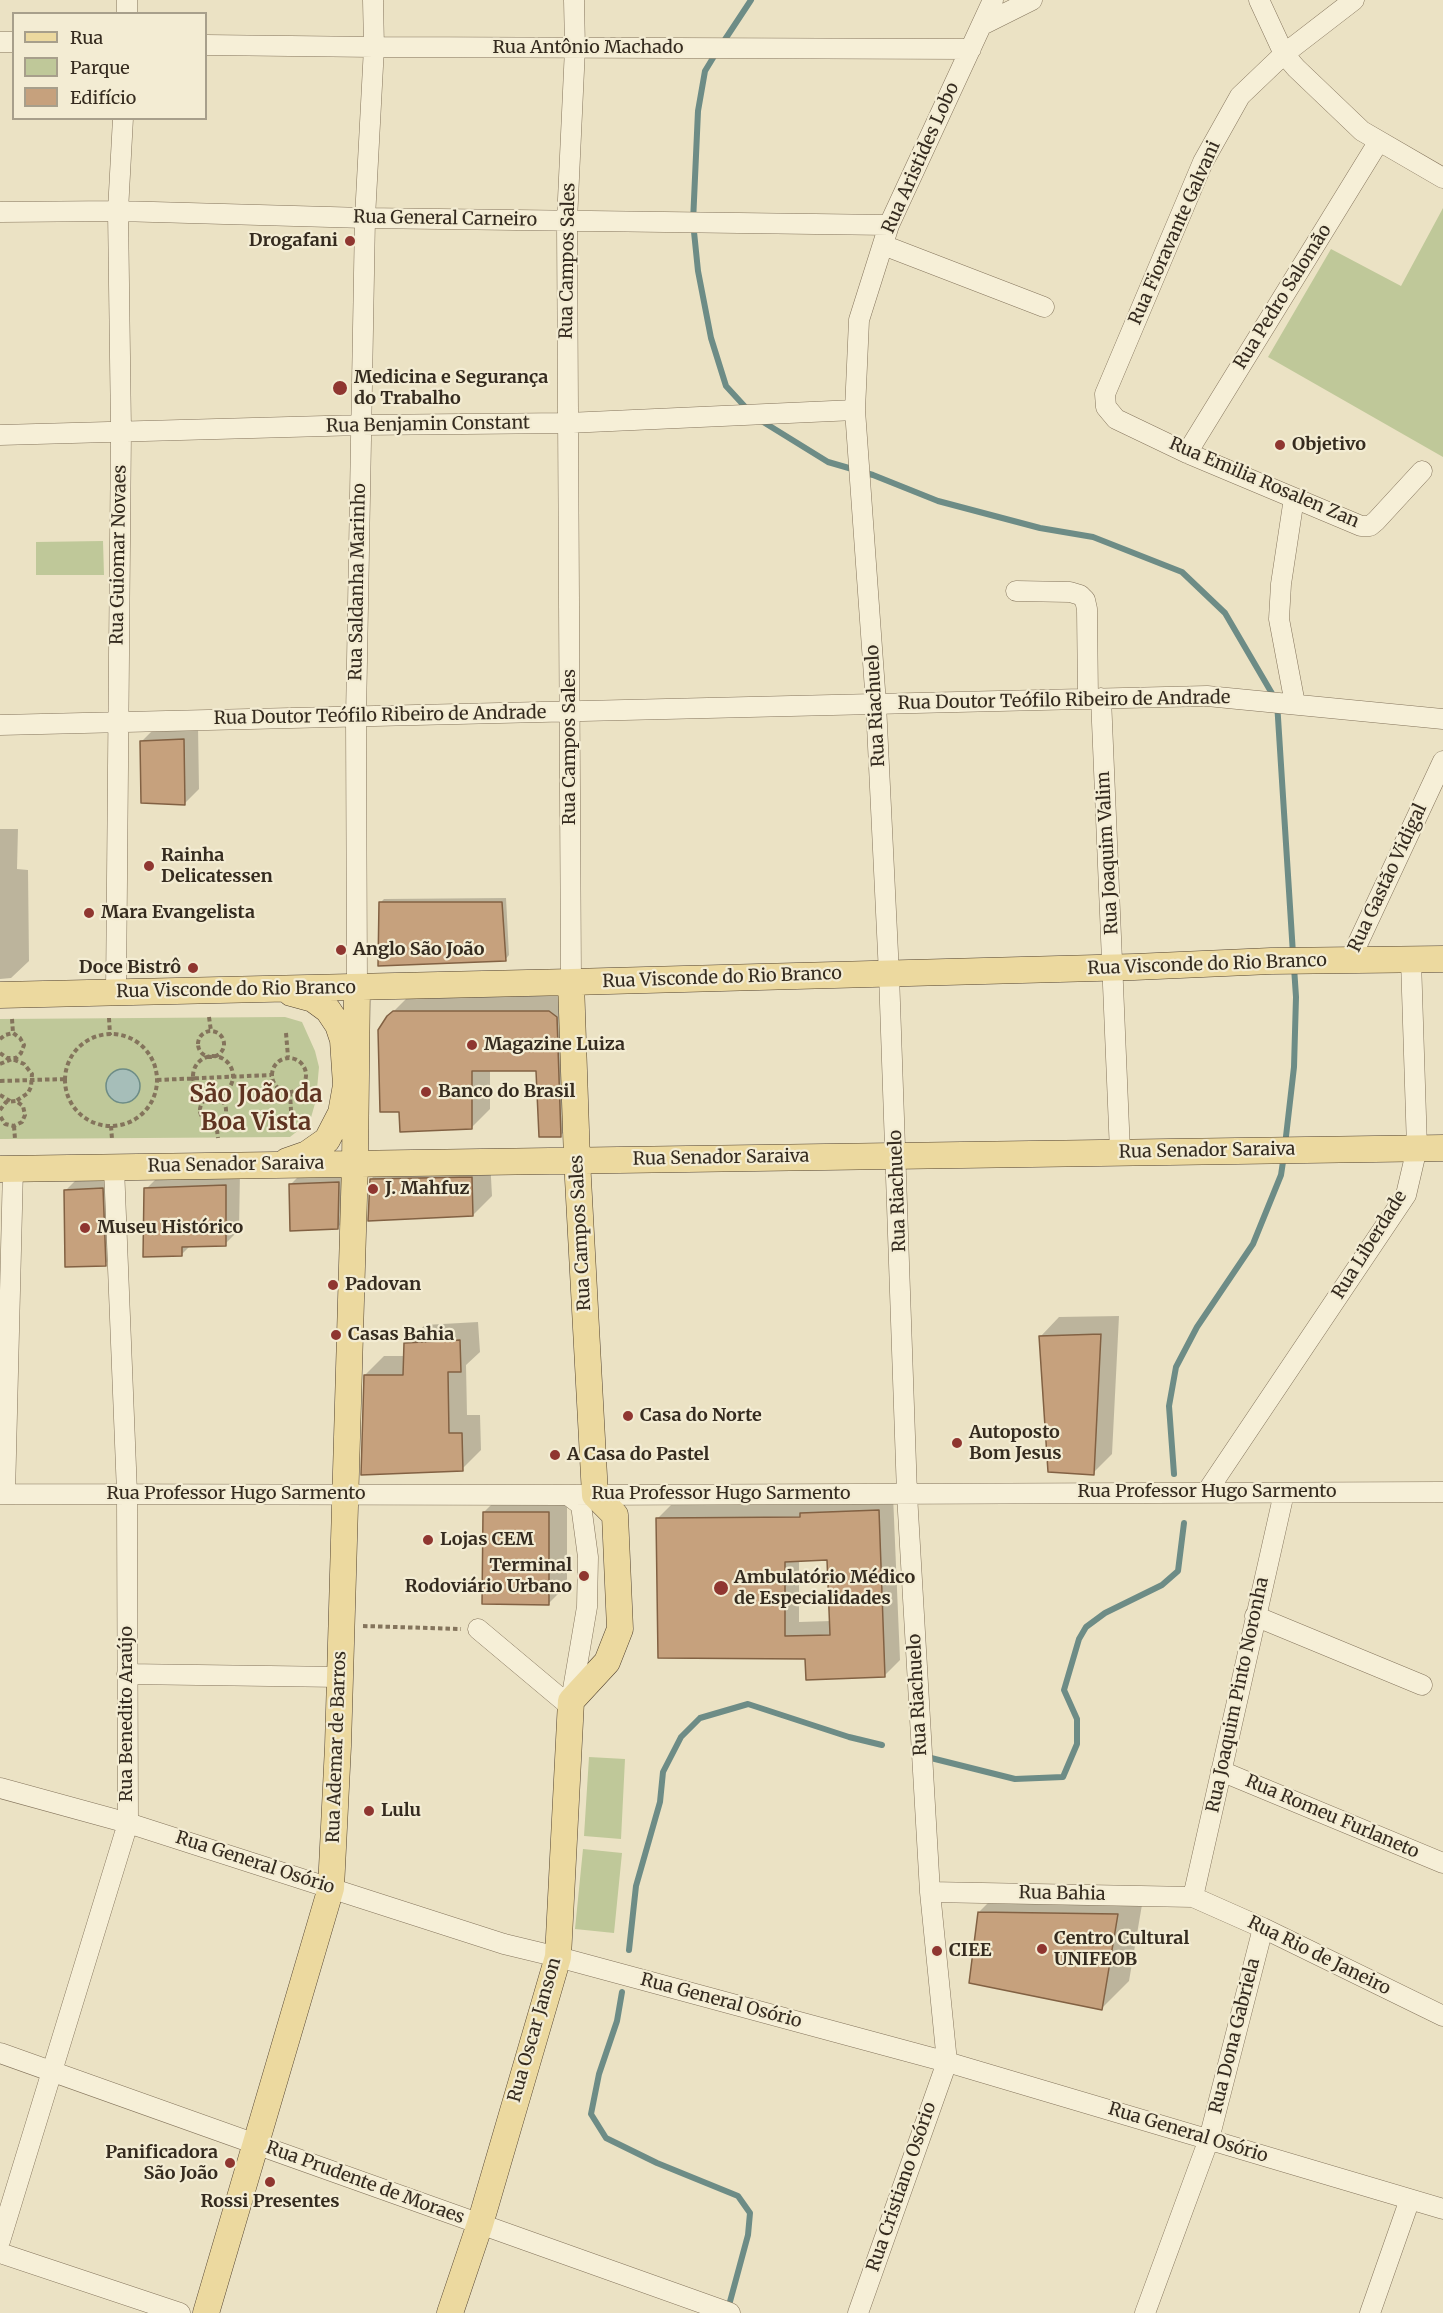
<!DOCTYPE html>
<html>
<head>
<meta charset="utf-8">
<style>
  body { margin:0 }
  #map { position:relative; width:1443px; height:2313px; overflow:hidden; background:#ebe2c4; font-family:Merriweather,serif }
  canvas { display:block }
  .legend { position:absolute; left:12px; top:12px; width:195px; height:108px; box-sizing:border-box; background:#f3ecd3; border:2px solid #a79f8b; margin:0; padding:8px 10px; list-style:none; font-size:18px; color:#352b1f }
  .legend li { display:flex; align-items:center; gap:12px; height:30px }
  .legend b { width:30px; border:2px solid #a79f8b }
</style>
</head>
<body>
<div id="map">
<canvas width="1443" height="2313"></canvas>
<ul class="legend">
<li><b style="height:8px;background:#ecd99f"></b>Rua</li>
<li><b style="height:16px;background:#bfc899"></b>Parque</li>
<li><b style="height:16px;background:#c6a17d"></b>Edifício</li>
</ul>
</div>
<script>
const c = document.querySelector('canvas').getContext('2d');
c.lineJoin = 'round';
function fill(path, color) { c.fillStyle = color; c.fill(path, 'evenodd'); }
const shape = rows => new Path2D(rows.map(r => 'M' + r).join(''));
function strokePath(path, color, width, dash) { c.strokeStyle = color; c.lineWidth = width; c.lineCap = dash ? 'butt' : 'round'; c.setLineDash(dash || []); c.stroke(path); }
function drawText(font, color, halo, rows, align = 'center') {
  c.font = font + ' Merriweather,serif'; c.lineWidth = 4.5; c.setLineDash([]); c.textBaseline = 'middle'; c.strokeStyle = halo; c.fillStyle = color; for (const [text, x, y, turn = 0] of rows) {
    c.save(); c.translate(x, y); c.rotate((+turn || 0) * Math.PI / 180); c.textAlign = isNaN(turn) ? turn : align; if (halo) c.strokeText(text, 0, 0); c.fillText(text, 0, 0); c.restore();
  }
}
fill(shape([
  [1443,208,1443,457,1268,357,1331,249,1401,286],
  [103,541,104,575,36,575,36,542],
  [285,1017,302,1022,315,1051,319,1067,316,1100,310,1121,290,1137,0,1139,0,1019],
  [589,1757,625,1759,621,1839,584,1836],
  [583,1849,622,1853,614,1933,575,1929]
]), '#bfc899');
const water = shape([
  '106 1086a17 17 0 1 1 34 0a17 17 0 1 1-34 0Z'
]);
fill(water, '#a6beb9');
strokePath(water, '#6d8c86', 1.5);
fill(shape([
  [198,726,199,789,185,803,142,741,156,727],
  [0,829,18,829,17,869,28,870,29,961,11,978,0,979],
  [506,898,509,955,505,960,380,903,384,899],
  [568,993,579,1117,561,1135,538,1069,490,1070,490,1109,472,1127,388,1017,407,998],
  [490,1159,492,1196,473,1215,371,1179,390,1160],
  [358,1164,356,1209,337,1228,290,1185,309,1166],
  [240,1172,239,1230,225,1244,191,1245,181,1255,146,1189,160,1175],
  [116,1175,119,1250,105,1264,66,1190,80,1176],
  [1119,1316,1112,1454,1093,1473,1041,1336,1059,1317],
  [478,1322,480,1352,466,1365,467,1415,480,1415,481,1450,462,1469,365,1375,384,1356,405,1356,406,1343,425,1325],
  [503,1493,567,1494,567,1585,548,1604,484,1512],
  [893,1495,900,1660,885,1675,807,1658,658,1518,673,1503],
  [828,1559,831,1621,799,1622,799,1560],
  [1007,1884,1145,1887,1129,1981,1101,2009,979,1912]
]), '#0003');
strokePath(shape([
  [722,44,751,0],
  [716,53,705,71,698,111,693,222,698,271,711,338,726,386,748,410],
  [760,420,828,462,873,475,938,501,1040,528,1093,537,1182,572,1225,613,1277,702,1293,954],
  [1285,1145,1294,1067,1296,997,1294,967],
  [1174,1474,1169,1406,1176,1367,1197,1327,1253,1244,1281,1175,1284,1155],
  [931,1758,1015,1779,1063,1777,1077,1744,1077,1719,1064,1690,1079,1639,1086,1627,1105,1613,1162,1585,1178,1571,1184,1523],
  [629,1950,636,1886,660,1802,663,1772,681,1737,700,1718,748,1704,849,1737,882,1745],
  [622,1992,617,2021,599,2074,591,2114,606,2138,657,2163,738,2196,750,2213,748,2235,728,2309]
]), '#6d8c86', 6);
const building = shape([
  [184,739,185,805,141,803,140,741,184,739],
  [379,902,502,902,506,961,378,966,379,902],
  [393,1011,549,1011,557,1017,561,1137,539,1137,536,1071,472,1071,472,1129,400,1132,399,1112,380,1112,378,1030,387,1016,393,1011],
  [472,1177,473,1216,368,1221,370,1179,472,1177],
  [339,1182,338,1229,290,1231,289,1184,339,1182],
  [226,1185,226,1246,182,1247,182,1256,143,1257,144,1188,226,1185],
  [103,1188,106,1266,65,1267,64,1190,103,1188],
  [1101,1334,1094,1475,1048,1472,1039,1336,1101,1334],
  [460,1340,461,1372,448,1372,449,1433,462,1433,463,1471,361,1475,364,1375,403,1375,404,1343,460,1340],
  [879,1510,885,1677,806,1680,805,1659,658,1658,656,1518,800,1517,800,1513,879,1510],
  [827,1560,830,1635,785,1636,785,1562,827,1560],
  [483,1512,549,1512,549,1605,482,1604,483,1512],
  [978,1912,1118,1914,1102,2010,969,1983,978,1912]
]);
fill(building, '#c6a17d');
strokePath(building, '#826143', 1.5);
const minor = shape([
  [127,0,127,14],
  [1259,0,1284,54,1296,68,1362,131,1443,178],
  [1354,0,1284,54,1240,96,1203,162,1105,394,1106,407,1116,419,1187,453,1361,526,1370,526,1376,521,1422,471],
  [982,25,1032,0],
  [0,42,14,42],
  [206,45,374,47,971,49],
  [0,212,118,211,365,218,889,225],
  [883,245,1044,307],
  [0,435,361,425,567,423,855,410],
  [1187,453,1379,141],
  [1294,498,1281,584,1279,619,1295,704],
  [1016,591,1070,592,1080,595,1085,600,1087,609,1088,699],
  [1101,698,1120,1152],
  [0,725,1207,696,1443,719],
  [1349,962,1443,761],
  [571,982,567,221,575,48,574,0],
  [357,987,356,716,365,218,374,47,373,0],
  [116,992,121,430,118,211,123,118],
  [1206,1493,1406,1195,1417,1148,1411,960],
  [0,1494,568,1495,1443,1492],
  [5,1494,13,1168],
  [568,1495,581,1505,588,1557,587,1607,571,1701],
  [1255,1616,1422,1685],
  [478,1629,571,1707],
  [127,1674,340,1677],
  [1221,1771,1443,1863],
  [0,1788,128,1823,504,1944,558,1957,947,2062,1443,2209],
  [930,1892,1193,1897,1263,1928,1443,2016],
  [1193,1897,1284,1493],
  [0,2053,730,2313],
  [0,2241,128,1823,127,1493,114,1167],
  [0,2253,180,2313],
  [858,2313,947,2062,930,1892,907,1494,889,974,876,704,855,410,859,320,889,225,993,0],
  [1145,2313,1209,2139,1263,1928],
  [1370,2313,1410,2199]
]);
const major = shape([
  [0,995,571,982,1134,967,1271,961,1443,959],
  [287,1161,307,1154,327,1140,341,1113,346,1085,343,1040,338,1025,328,1010,313,999,291,993],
  [0,1169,1443,1148],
  [206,2313,331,1888,338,1746,355,1163,357,987],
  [450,2313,480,2224,558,1957,571,1701,607,1662,620,1629,615,1515,595,1495,577,1160,571,982]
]);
strokePath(minor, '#84745c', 21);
strokePath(major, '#524230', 27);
strokePath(shape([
  [209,1017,211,1031],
  [109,1018,110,1035],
  [12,1019,13,1033],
  '198 1044a13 13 0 1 1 26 0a13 13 0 1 1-26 0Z',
  [286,1033,288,1057],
  '65 1080a46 46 0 1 1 92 0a46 46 0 1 1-92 0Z',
  [0,1039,5,1035,13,1033,20,1038,24,1045,21,1053,16,1058,7,1058,0,1053],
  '193 1076a20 20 0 1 1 40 0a20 20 0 1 1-40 0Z',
  '272 1075a17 17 0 1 1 34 0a17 17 0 1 1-34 0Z',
  [0,1064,12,1059,24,1064,32,1074,31,1087,28,1093,16,1101],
  [157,1080,271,1075],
  [0,1081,65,1079],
  [290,1092,291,1111],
  [0,1095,10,1101],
  '200 1110a13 13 0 1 1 26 0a13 13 0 1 1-26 0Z',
  [0,1110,6,1102,16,1101,23,1106,25,1115,22,1122,14,1126,5,1124,0,1116],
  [216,1122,218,1138],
  [14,1126,15,1139],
  [111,1126,112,1139],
  [363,1626,461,1629]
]), '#84745c', 4, [4.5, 3]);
strokePath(minor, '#f6efd7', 20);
strokePath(major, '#ecd99f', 26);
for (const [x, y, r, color] of [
  [350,241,6,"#8f3630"],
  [340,388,8,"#8f3630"],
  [1280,445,6,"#8f3630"],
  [149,866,6,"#8f3630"],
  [89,913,6,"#8f3630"],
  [341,950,6,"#8f3630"],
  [193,968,6,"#8f3630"],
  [472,1045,6,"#8f3630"],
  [426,1092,6,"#8f3630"],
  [373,1189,6,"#8f3630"],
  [85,1228,6,"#8f3630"],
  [333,1285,6,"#8f3630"],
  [336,1335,6,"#8f3630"],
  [628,1416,6,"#8f3630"],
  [957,1443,6,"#8f3630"],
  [555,1455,6,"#8f3630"],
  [428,1540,6,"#8f3630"],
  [584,1576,6,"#8f3630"],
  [721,1588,8,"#8f3630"],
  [369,1811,6,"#8f3630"],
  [1042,1949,6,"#8f3630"],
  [937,1951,6,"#8f3630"],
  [230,2163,6,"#8f3630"],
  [270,2182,6,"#8f3630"]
]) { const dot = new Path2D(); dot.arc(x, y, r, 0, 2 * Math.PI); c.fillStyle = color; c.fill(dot); strokePath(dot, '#f3ecd3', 2); }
drawText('18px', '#352b1f', '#f3ecd3', [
  ["Rua Antônio Machado",588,48],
  ["Rua Aristides Lobo",921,158,-66],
  ["Rua General Carneiro",445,219,1],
  ["Rua Fioravante Galvani",1175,233,-66],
  ["Rua Campos Sales",568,261,-89],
  ["Rua Pedro Salomão",1283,297,-58],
  ["Rua Benjamin Constant",428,425,-1],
  ["Rua Emilia Rosalen Zan",1264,483,23],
  ["Rua Guiomar Novaes",119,555,-89],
  ["Rua Saldanha Marinho",358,582,-89],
  ["Rua Doutor Teófilo Ribeiro de Andrade",1064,701,-1],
  ["Rua Riachuelo",876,706,-93],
  ["Rua Doutor Teófilo Ribeiro de Andrade",380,716,-1],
  ["Rua Campos Sales",570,747,-90],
  ["Rua Joaquim Valim",1108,853,-93],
  ["Rua Gastão Vidigal",1388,878,-65],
  ["Rua Visconde do Rio Branco",1207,965,-2],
  ["Rua Visconde do Rio Branco",722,978,-2],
  ["Rua Visconde do Rio Branco",236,990,-1],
  ["Rua Senador Saraiva",1207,1151,-1],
  ["Rua Senador Saraiva",721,1158,-1],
  ["Rua Senador Saraiva",236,1165,-1],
  ["Rua Riachuelo",898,1191,-92],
  ["Rua Campos Sales",581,1233,-93],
  ["Rua Liberdade",1370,1245,-58],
  ["Rua Professor Hugo Sarmento",1207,1492],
  ["Rua Professor Hugo Sarmento",236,1494],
  ["Rua Professor Hugo Sarmento",721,1494],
  ["Rua Riachuelo",918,1695,-93],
  ["Rua Joaquim Pinto Noronha",1238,1695,-78],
  ["Rua Benedito Araújo",127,1714,-90],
  ["Rua Ademar de Barros",337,1747,-88],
  ["Rua Romeu Furlaneto",1332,1817,23],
  ["Rua General Osório",255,1863,18],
  ["Rua Bahia",1062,1894,1],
  ["Rua Rio de Janeiro",1319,1956,26],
  ["Rua General Osório",721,2001,15],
  ["Rua Oscar Janson",535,2030,-74],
  ["Rua Dona Gabriela",1235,2036,-76],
  ["Rua General Osório",1188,2133,17],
  ["Rua Prudente de Moraes",365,2183,20],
  ["Rua Cristiano Osório",902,2187,-71]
]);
drawText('bold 18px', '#352b1f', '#f3ecd3', [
  ["Drogafani",338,241,"right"],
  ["Medicina e Segurança",354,378],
  ["do Trabalho",354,399],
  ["Objetivo",1292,445],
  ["Rainha",161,856],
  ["Delicatessen",161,877],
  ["Mara Evangelista",101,913],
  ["Anglo São João",353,950],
  ["Doce Bistrô",181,968,"right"],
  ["Magazine Luiza",484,1045],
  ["Banco do Brasil",438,1092],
  ["J. Mahfuz",385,1189],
  ["Museu Histórico",97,1228],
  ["Padovan",345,1285],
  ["Casas Bahia",348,1335],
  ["Casa do Norte",640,1416],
  ["Autoposto",969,1433],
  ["Bom Jesus",969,1454],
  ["A Casa do Pastel",567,1455],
  ["Lojas CEM",440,1540],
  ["Terminal",572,1566,"right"],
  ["Rodoviário Urbano",572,1587,"right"],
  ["Ambulatório Médico",734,1578],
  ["de Especialidades",734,1599],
  ["Lulu",381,1811],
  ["Centro Cultural",1054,1939],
  ["UNIFEOB",1054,1960],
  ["CIEE",949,1951],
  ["Panificadora",218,2153,"right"],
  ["São João",218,2174,"right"],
  ["Rossi Presentes",270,2202,"center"]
], 'left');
drawText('bold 24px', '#5f3321', '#f3ecd3', [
  ["São João da",256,1095],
  ["Boa Vista",256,1123]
]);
</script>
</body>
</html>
